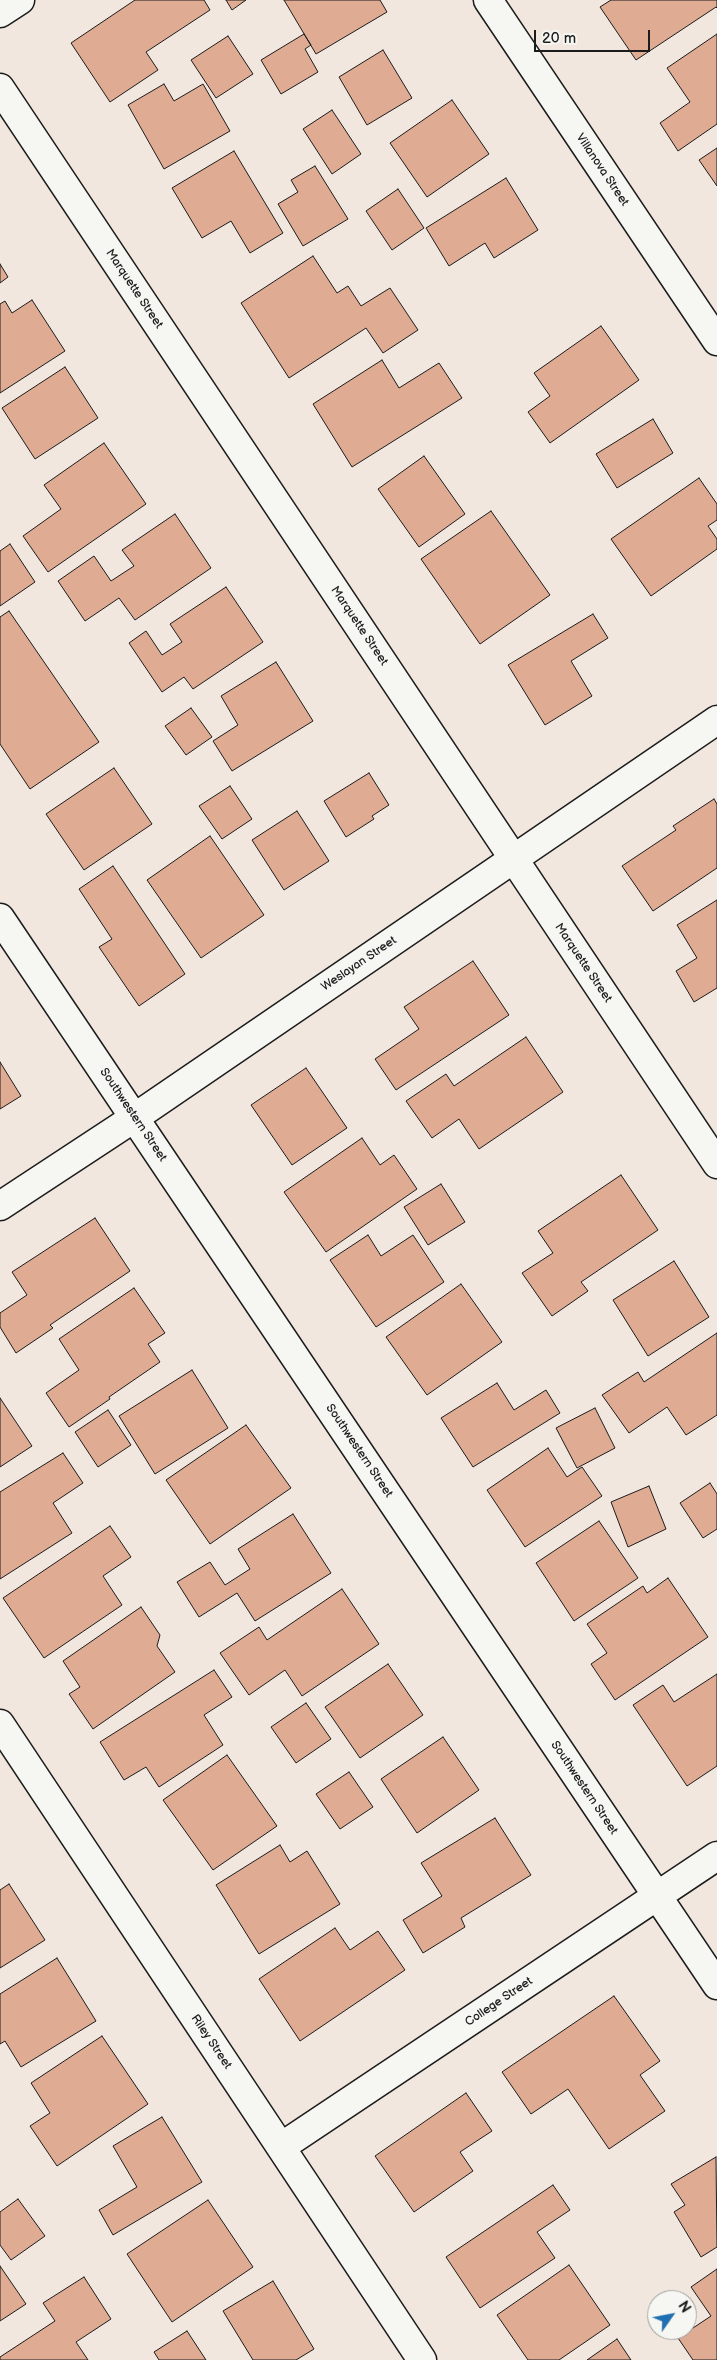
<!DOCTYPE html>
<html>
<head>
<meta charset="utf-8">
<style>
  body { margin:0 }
  #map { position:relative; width:717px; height:2360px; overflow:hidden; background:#f1e7df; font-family:"Balsamiq Sans",sans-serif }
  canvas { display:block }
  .north { position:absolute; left:647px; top:2290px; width:50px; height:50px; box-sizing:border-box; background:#f6f6f2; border:1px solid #9f9f9c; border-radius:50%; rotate:57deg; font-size:14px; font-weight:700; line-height:20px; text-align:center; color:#1c1c1c }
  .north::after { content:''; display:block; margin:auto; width:18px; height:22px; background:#1f6fb2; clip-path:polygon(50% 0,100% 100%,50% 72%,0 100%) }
  .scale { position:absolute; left:534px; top:30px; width:116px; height:22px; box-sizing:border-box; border:2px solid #1c1c1c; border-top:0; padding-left:6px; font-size:15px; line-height:18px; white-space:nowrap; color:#1c1c1c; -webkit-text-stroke:4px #f6f6f2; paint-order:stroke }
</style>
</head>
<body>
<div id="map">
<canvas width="717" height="2360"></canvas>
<div class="north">N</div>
<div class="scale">20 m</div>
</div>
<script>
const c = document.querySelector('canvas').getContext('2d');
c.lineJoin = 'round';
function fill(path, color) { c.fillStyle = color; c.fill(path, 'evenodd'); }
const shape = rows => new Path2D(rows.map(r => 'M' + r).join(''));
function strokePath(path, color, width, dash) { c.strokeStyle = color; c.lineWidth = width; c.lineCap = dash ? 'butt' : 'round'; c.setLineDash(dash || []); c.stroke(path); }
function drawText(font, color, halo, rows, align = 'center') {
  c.font = font + ' "Balsamiq Sans",sans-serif'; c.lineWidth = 4; c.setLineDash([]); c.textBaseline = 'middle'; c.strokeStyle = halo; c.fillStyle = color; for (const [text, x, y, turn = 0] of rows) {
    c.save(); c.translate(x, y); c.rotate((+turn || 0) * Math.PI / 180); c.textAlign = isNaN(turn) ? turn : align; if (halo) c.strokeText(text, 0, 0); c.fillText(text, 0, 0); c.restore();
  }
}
const building = shape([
  [135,0,204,0,210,10,146,52,158,70,110,102,71,43,135,0],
  [226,0,246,0,232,10,226,0],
  [284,0,380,0,387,12,316,54,284,0],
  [611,0,717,0,717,8,716,7,636,60,600,7,611,0],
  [304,34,311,45,305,49,318,72,281,94,261,60,304,34],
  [717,34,717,124,678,151,660,123,690,102,667,68,717,34],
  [228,36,253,74,216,98,191,60,228,36],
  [383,50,412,98,367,125,339,77,383,50],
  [164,84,174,101,203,84,230,131,164,169,128,105,164,84],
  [452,100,489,154,427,197,390,143,452,100],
  [332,110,361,154,332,174,303,129,332,110],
  [717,148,717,186,699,160,717,148],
  [234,151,283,233,250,253,231,221,202,238,172,188,234,151],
  [315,166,348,219,303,246,278,204,298,192,291,180,315,166],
  [506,178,538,230,494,258,485,243,449,266,426,228,506,178],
  [398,189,424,228,392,250,366,211,398,189],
  [313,256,337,293,348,286,361,306,390,288,418,330,383,353,366,328,289,378,241,303,313,256],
  [0,264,8,277,0,283,0,264],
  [32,300,65,351,0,393,0,304,5,301,12,313,32,300],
  [601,326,639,380,550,443,528,412,550,396,534,373,601,326],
  [382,360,399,388,439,363,462,398,352,467,313,404,382,360],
  [65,367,98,418,35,459,2,408,65,367],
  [653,419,673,453,617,488,596,454,653,419],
  [104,443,146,504,48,572,23,536,61,509,44,485,104,443],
  [424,456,465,514,419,547,378,489,424,456],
  [699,478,717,504,717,520,708,526,717,539,717,549,651,596,611,539,699,478],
  [491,511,550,595,480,644,421,559,491,511],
  [175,514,211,568,135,620,119,598,85,621,58,581,94,556,111,581,134,566,122,550,175,514],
  [10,544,35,582,0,606,0,551,10,544],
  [226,587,263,642,193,689,184,677,162,692,129,643,146,631,162,655,182,642,170,624,226,587],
  [9,611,99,742,30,789,0,744,0,617,9,611],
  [593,614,608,638,571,661,592,696,545,725,508,665,593,614],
  [276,662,313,721,232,771,213,741,238,725,221,696,276,662],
  [191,708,212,737,186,755,165,726,191,708],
  [114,768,152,824,84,870,46,814,114,768],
  [369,773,389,805,372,816,374,819,346,837,324,801,369,773],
  [230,786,252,819,222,839,199,806,230,786],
  [714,799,717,804,717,868,653,911,622,866,676,830,673,826,714,799],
  [297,811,329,861,284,890,252,840,297,811],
  [210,836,264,915,201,958,147,880,210,836],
  [113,866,185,974,139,1006,99,947,112,939,79,889,113,866],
  [717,900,717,988,694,1002,676,971,697,958,677,925,717,900],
  [473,961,509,1015,396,1090,375,1059,419,1029,404,1007,473,961],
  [526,1037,563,1092,479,1149,459,1119,432,1138,406,1101,446,1074,454,1086,526,1037],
  [0,1062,21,1096,0,1109,0,1062],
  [306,1068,347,1128,292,1165,251,1105,306,1068],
  [362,1138,380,1165,394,1155,417,1189,326,1252,284,1192,362,1138],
  [621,1175,658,1230,581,1282,588,1291,552,1316,522,1273,553,1253,538,1231,621,1175],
  [441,1184,465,1222,428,1245,404,1207,441,1184],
  [95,1218,130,1271,50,1325,53,1328,16,1353,0,1327,0,1313,27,1295,12,1272,95,1218],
  [368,1235,381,1256,413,1235,444,1282,376,1327,330,1260,368,1235],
  [674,1261,709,1317,648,1356,613,1300,674,1261],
  [461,1284,502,1342,427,1395,386,1337,461,1284],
  [134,1288,165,1333,148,1344,160,1362,109,1397,110,1399,69,1427,46,1393,79,1370,59,1339,134,1288],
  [717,1333,717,1415,686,1435,667,1407,629,1433,602,1395,638,1372,644,1382,717,1333],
  [192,1370,228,1428,155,1474,119,1416,192,1370],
  [497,1383,514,1410,546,1390,560,1413,473,1467,441,1418,497,1383],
  [0,1398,32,1446,0,1467,0,1398],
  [595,1408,615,1448,577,1468,556,1428,595,1408],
  [108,1410,131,1445,98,1467,75,1432,108,1410],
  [246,1425,291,1488,210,1544,166,1480,246,1425],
  [548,1448,567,1477,582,1467,602,1496,525,1547,487,1490,548,1448],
  [63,1453,83,1483,53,1503,72,1533,0,1579,0,1492,63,1453],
  [710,1483,717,1494,717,1529,703,1538,680,1503,710,1483],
  [649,1486,666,1529,628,1547,611,1502,649,1486],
  [293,1514,331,1573,255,1621,237,1593,199,1617,177,1582,210,1562,225,1585,250,1569,238,1549,293,1514],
  [599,1521,638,1578,574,1621,536,1563,599,1521],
  [110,1526,131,1557,103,1576,122,1605,44,1658,3,1598,110,1526],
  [668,1578,708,1637,615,1700,591,1664,607,1653,587,1624,643,1586,647,1593,668,1578],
  [342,1589,379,1644,302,1696,285,1670,249,1695,220,1653,259,1627,267,1640,342,1589],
  [141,1607,160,1635,157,1646,175,1672,93,1729,69,1694,80,1687,63,1661,141,1607],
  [388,1664,423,1715,360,1758,325,1707,388,1664],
  [214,1670,232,1697,204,1715,223,1745,159,1787,146,1767,124,1780,100,1742,214,1670],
  [717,1674,717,1766,687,1786,633,1705,663,1685,674,1702,717,1674],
  [306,1703,331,1739,296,1763,271,1727,306,1703],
  [443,1737,479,1790,417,1833,381,1779,443,1737],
  [227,1755,277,1826,213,1870,163,1800,227,1755],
  [349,1772,373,1807,340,1829,316,1794,349,1772],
  [495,1818,531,1875,461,1918,465,1927,423,1953,403,1920,442,1896,421,1863,495,1818],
  [280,1845,290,1862,307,1851,340,1904,259,1954,216,1885,280,1845],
  [9,1884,45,1940,0,1968,0,1890,9,1884],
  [335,1928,350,1950,378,1931,405,1970,300,2041,259,1979,335,1928],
  [57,1958,96,2021,21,2067,5,2041,0,2044,0,1994,57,1958],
  [614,1996,660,2061,640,2075,665,2111,609,2149,568,2089,531,2114,502,2072,614,1996],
  [102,2036,148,2104,57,2166,30,2126,50,2113,31,2083,102,2036],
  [466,2093,492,2131,460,2152,473,2171,414,2212,375,2156,466,2093],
  [162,2117,202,2182,113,2235,99,2210,137,2187,113,2146,162,2117],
  [716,2157,717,2247,701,2257,674,2212,685,2205,671,2184,716,2157],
  [553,2185,570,2210,537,2232,555,2258,480,2308,446,2257,553,2185],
  [18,2199,45,2236,11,2260,0,2245,0,2212,18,2199],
  [208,2200,253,2267,172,2322,127,2254,208,2200],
  [569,2265,610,2325,559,2360,528,2360,497,2315,569,2265],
  [0,2266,26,2304,0,2321,0,2266],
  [717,2269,717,2360,693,2360,678,2338,711,2316,691,2287,717,2269],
  [84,2277,111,2319,76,2342,88,2360,0,2360,0,2357,55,2321,43,2303,84,2277],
  [273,2281,314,2349,296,2360,253,2360,223,2311,273,2281],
  [187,2331,206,2360,159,2360,154,2352,187,2331],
  [617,2339,631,2360,587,2360,617,2339]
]);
fill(building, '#dfab93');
strokePath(building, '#1c1c1c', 1);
const minor = shape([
  [488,0,717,341],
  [0,13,20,0],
  [0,88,717,1164],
  [0,918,717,1985],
  [0,1724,422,2360],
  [281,2147,717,1856]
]);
const secondary = shape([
  [0,1206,134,1118,717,720]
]);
strokePath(minor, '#1c1c1c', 31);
strokePath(secondary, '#1c1c1c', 31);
strokePath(minor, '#f6f6f2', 28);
strokePath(secondary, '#f6f6f2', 28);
drawText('12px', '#1c1c1c', '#f6f6f2', [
  ["Villanova Street",602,170,56],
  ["Marquette Street",134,289,56],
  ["Marquette Street",359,626,56],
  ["Marquette Street",583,963,56],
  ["Weslayan Street",359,964,-34],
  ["Southwestern Street",133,1115,56],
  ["Southwestern Street",359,1451,56],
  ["Southwestern Street",584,1788,56],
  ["College Street",499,2002,-34],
  ["Riley Street",211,2042,56]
]);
</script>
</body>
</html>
